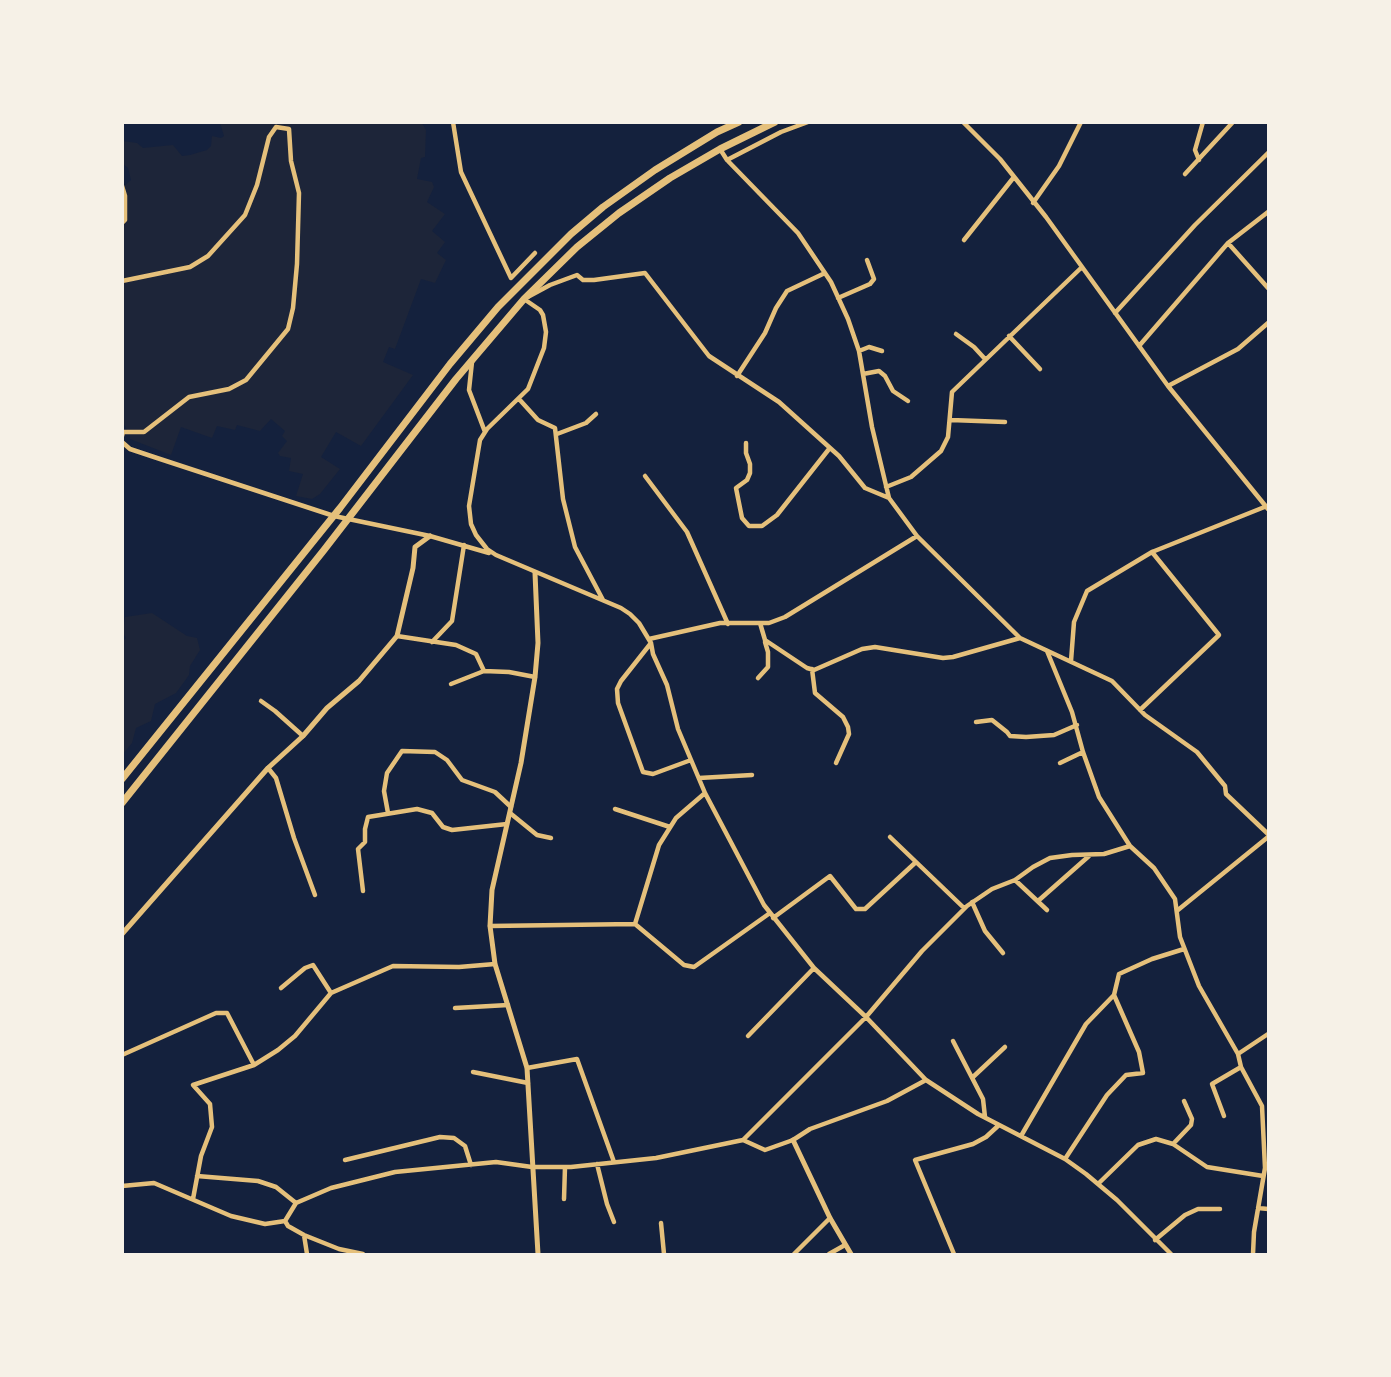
<!DOCTYPE html>
<html>
<head>
<meta charset="utf-8">
<style>
  body { margin:0 }
  #map { position:relative; width:1391px; height:1377px; overflow:hidden; background:#14213d; font-family:"PT Sans Narrow",sans-serif }
  canvas { display:block }
  .frame { position:absolute; inset:0; border:124px solid #f6f1e7; pointer-events:none }
</style>
</head>
<body>
<div id="map">
<canvas width="1391" height="1377"></canvas>
<div class="frame"></div>
</div>
<script>
const c = document.querySelector('canvas').getContext('2d');
c.lineJoin = 'round';
function fill(path, color) { c.fillStyle = color; c.fill(path, 'evenodd'); }
const shape = rows => new Path2D(rows.map(r => 'M' + r).join(''));
function strokePath(path, color, width, dash) { c.strokeStyle = color; c.lineWidth = width; c.lineCap = dash ? 'butt' : 'round'; c.setLineDash(dash || []); c.stroke(path); }
fill(shape([
  [220,123,422,123,426,130,425,157,421,158,417,179,432,182,434,187,427,202,445,214,432,231,445,242,437,253,446,260,435,283,421,279,395,349,389,347,383,362,413,375,361,446,336,432,321,457,340,469,320,494,312,499,296,496,303,474,289,471,291,458,280,456,278,453,287,441,282,436,285,431,271,419,260,431,237,425,235,430,217,426,212,438,181,427,171,455,130,439,130,435,122,421,122,188,131,180,128,168,123,164,123,141,137,143,143,148,173,145,182,156,190,155,207,150,211,146,212,136,221,138,224,136],
  [152,613,187,636,197,638,200,650,190,666,189,675,184,682,176,693,155,704,151,721,136,728,132,743,123,754,122,642,126,638,123,633,125,617]
]), '#1d2539');
strokePath(shape([
  [453,122,461,172,511,278,535,253],
  [963,122,1000,159,1046,217,1168,386,1268,509],
  [720,149,727,160,798,233,831,282,848,319,859,351,872,427,889,498,917,536,1020,638,1112,681,1145,715,1197,752,1225,786,1226,794,1268,834],
  [727,160,781,132,808,122],
  [1199,160,1195,150,1203,122],
  [1185,174,1233,122],
  [122,186,125,196,125,220,122,223],
  [1033,203,1059,166,1081,122],
  [964,240,1014,177],
  [1228,243,1268,288],
  [122,281,190,267,208,256,245,215,257,185,269,137,276,127,289,129,291,161,299,193,297,264,293,308,288,329,246,380,229,389,189,397,144,432,123,432,122,436],
  [838,298,870,284,874,279,867,260],
  [1115,313,1195,225,1268,153],
  [956,334,974,347,985,359],
  [1009,336,1040,369],
  [1139,346,1228,243,1268,212],
  [859,351,869,347,882,351],
  [472,362,469,390,485,432],
  [863,374,879,371,885,376,893,391,908,401],
  [737,376,765,333,776,308,787,291,825,273],
  [1168,386,1238,349,1268,323],
  [519,399,538,420,555,428,563,499,575,547,603,600],
  [951,420,1005,422],
  [557,434,586,423,596,414],
  [122,442,130,449,157,458,334,516,430,536,489,553],
  [746,443,746,453,750,464,750,473,747,480,736,488,742,518,749,526,762,526,777,515,829,449],
  [645,476,687,532,728,624],
  [886,487,911,477,941,451,948,437,952,392,1082,267],
  [889,498,865,488,839,456,779,402,709,356,645,273,594,280,583,280,577,275,550,285,524,299,540,310,543,315,546,332,544,348,528,389,487,429,480,440,469,506,471,524,476,535,487,549,496,555,621,608,630,614,639,623,651,643,653,654,667,685,678,729,705,793,764,905,814,968,866,1017,926,1080,978,1114,1065,1159,1086,1174,1117,1200,1171,1254],
  [760,623,765,640,807,668,814,670,862,649,875,647,943,658,953,657,1020,638],
  [397,636,456,645,476,654,484,671],
  [649,639,720,623,769,623,785,617,917,536],
  [432,642,452,621,464,545],
  [651,643,621,681,617,689,618,703,643,772,653,774,691,760],
  [1047,651,1072,712,1083,752,1099,797,1130,846,1154,868,1175,899,1180,937,1199,986,1238,1054,1241,1067,1262,1106,1265,1168,1254,1232,1253,1254],
  [1071,661,1074,622,1087,591,1152,552,1267,506],
  [812,669,815,693,843,717,848,727,849,734,836,763],
  [758,678,768,667,768,652,765,642],
  [451,684,484,671,509,672,535,677],
  [261,701,275,711,303,736],
  [1140,710,1219,635,1152,552],
  [976,722,992,720,1007,732,1010,736,1026,737,1054,735,1077,725],
  [1060,763,1083,752],
  [268,768,276,778,294,838,315,895],
  [699,778,752,775],
  [615,809,670,827],
  [388,813,384,791,387,773,402,751,435,752,447,760,462,780,495,792,511,807],
  [510,813,537,835,551,838],
  [890,837,964,908],
  [1015,880,1047,910],
  [363,891,358,849,365,842,365,829,368,817,417,809,432,813,443,827,452,830,507,824],
  [1038,901,1089,856],
  [972,902,985,931,1003,953],
  [1178,910,1268,837],
  [773,918,830,876,856,909,865,909,916,862],
  [635,924,659,845,676,818,705,793],
  [490,926,635,924,684,965,694,967,770,913],
  [281,988,305,968,313,965,331,993],
  [455,1008,508,1005],
  [748,1036,814,968],
  [953,1041,983,1099,985,1117],
  [1238,1054,1268,1034],
  [122,1055,216,1013,227,1013,254,1065],
  [527,1068,577,1059,614,1162],
  [473,1072,528,1083],
  [973,1077,1005,1047],
  [1224,1116,1212,1084,1241,1067],
  [1021,1136,1086,1024,1114,995,1119,974,1152,959,1184,949],
  [743,1140,866,1017,922,951,967,906,992,889,1015,880,1033,867,1050,858,1072,855,1104,854,1130,846],
  [1173,1144,1191,1125,1192,1119,1184,1101],
  [1065,1159,1107,1095,1126,1075,1143,1073,1139,1052,1114,995],
  [345,1160,440,1137,454,1138,465,1146,471,1165],
  [597,1164,607,1204,614,1222],
  [197,1176,258,1181,276,1187,296,1203],
  [1099,1183,1138,1145,1156,1139,1173,1144,1207,1167,1263,1176],
  [122,1186,154,1183,231,1216,265,1224,285,1221,296,1203,331,1188,395,1172,496,1162,532,1167,571,1167,656,1158,743,1140,765,1150,793,1140,810,1129,887,1101,926,1080],
  [193,1199,201,1156,212,1127,210,1104,193,1085,254,1065,278,1050,295,1036,331,993,393,966,459,967,495,964],
  [564,1199,565,1167],
  [1258,1208,1268,1209],
  [285,1221,288,1226,304,1235,339,1249,363,1254],
  [661,1223,664,1254],
  [304,1235,307,1254],
  [1155,1240,1185,1215,1198,1209,1220,1209],
  [794,1254,830,1218],
  [829,1254,845,1245],
  [954,1254,915,1160,973,1144,986,1137,999,1125]
]), '#e5c07b', 4.5);
strokePath(shape([
  [535,573,538,643,535,677,521,763,492,890,490,926,495,964,527,1068,538,1254],
  [122,934,268,768,303,736,327,708,359,681,397,636,413,568,415,547,430,536],
  [793,1140,830,1218,851,1254]
]), '#e5c07b', 5);
strokePath(shape([
  [122,779,340,508,450,364,498,307,571,234,603,207,655,170,717,132,739,122],
  [122,803,324,550,456,379,524,299,577,247,619,213,670,178,720,149,775,122]
]), '#e5c07b', 7);
</script>
</body>
</html>
